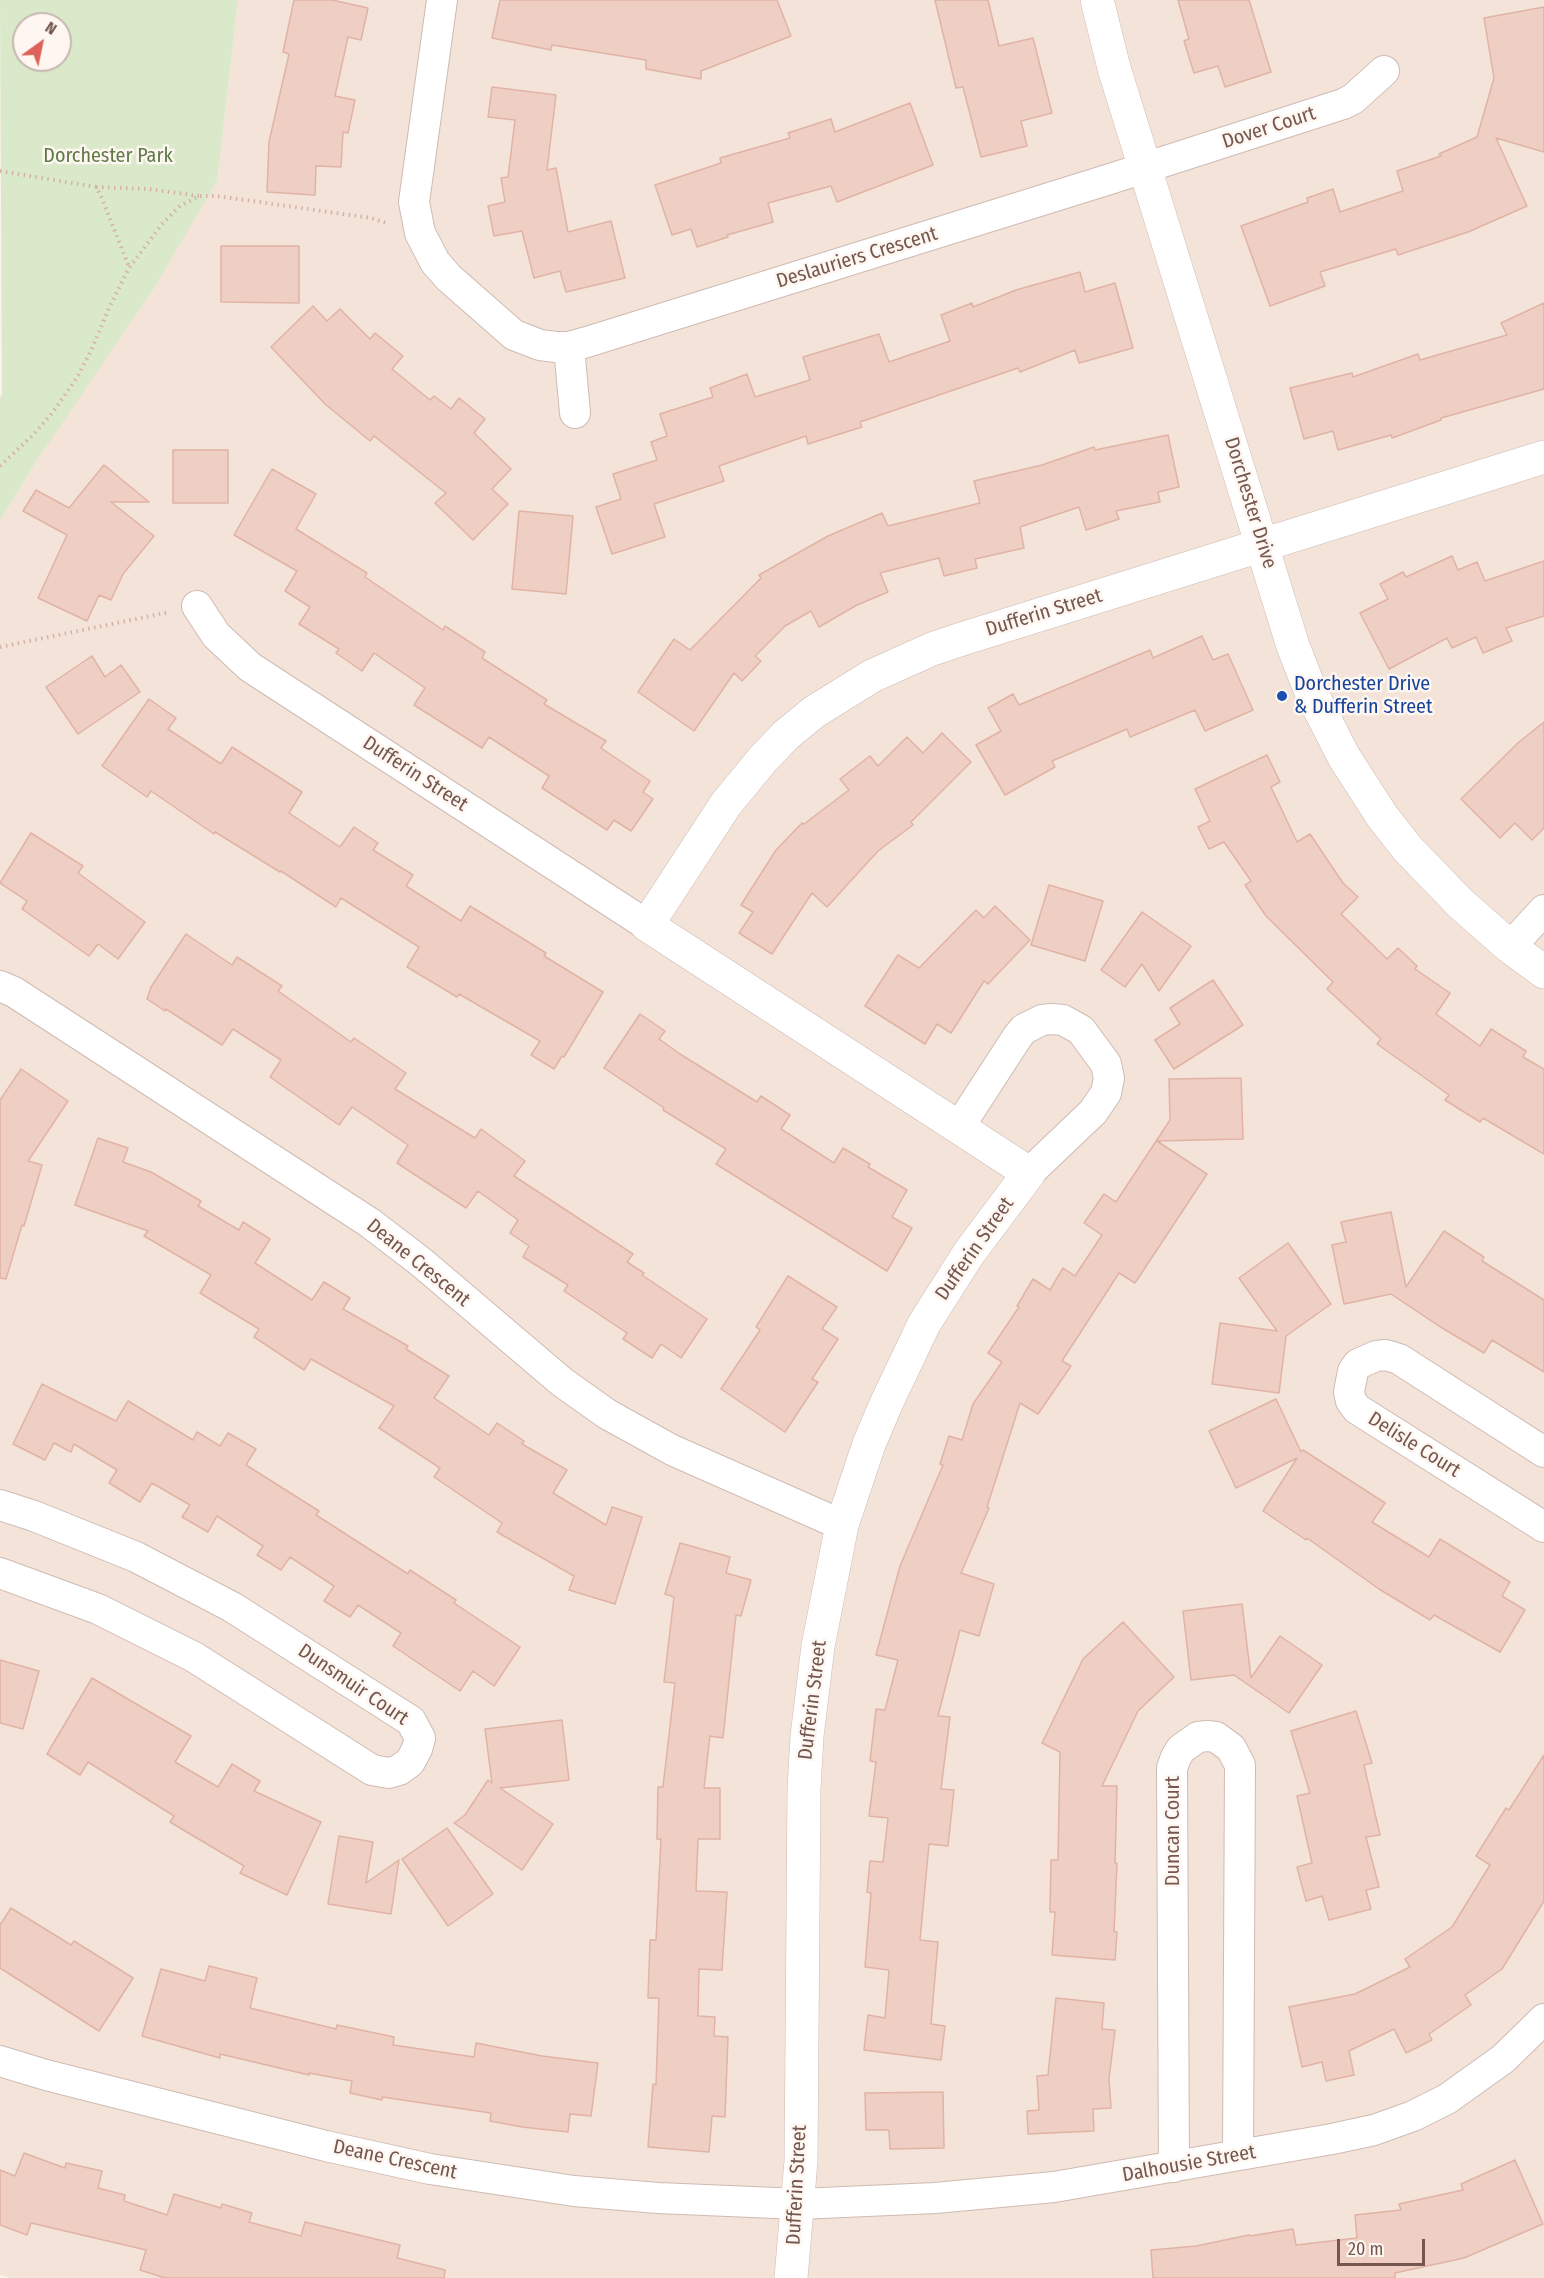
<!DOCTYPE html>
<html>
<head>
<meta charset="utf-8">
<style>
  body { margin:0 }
  #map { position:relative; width:1544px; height:2278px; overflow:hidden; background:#fcf2ea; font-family:"Fira Sans Condensed",sans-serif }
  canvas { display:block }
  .north { position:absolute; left:12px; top:12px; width:60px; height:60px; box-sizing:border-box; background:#fef7f1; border:2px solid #c7b7b0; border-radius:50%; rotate:33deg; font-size:16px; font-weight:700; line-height:24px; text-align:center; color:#75574f }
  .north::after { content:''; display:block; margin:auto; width:21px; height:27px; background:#dd6258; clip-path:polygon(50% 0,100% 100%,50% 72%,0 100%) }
  .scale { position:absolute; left:1337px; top:2239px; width:88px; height:27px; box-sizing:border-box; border:3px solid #75574f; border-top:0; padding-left:8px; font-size:18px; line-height:21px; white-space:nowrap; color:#75574f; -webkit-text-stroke:4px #fef7f1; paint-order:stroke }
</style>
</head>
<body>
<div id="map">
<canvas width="1544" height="2278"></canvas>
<div class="north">N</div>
<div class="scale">20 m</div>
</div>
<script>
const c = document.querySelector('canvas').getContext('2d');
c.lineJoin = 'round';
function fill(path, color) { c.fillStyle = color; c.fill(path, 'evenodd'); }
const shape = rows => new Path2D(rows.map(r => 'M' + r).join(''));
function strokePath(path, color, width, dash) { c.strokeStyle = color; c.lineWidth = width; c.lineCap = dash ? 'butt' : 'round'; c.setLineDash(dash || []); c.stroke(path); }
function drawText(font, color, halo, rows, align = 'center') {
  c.font = font + ' "Fira Sans Condensed",sans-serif'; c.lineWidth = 5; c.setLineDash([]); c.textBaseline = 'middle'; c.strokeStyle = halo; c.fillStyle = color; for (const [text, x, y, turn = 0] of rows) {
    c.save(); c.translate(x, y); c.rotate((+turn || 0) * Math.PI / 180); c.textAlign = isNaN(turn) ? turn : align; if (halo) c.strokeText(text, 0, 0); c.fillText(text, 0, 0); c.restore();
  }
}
fill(shape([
  [238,0,1544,0,1544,2278,10,2278,0,2275,0,521,37,460,217,181]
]), '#f3e3d9');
fill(shape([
  [0,0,238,0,217,181,154,288,37,460,0,521,0,398,2,395],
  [24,24,60,24,60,60,24,60]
]), '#dae9c9');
const building = shape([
  [294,0,332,0,368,8,361,40,348,37,335,96,355,100,348,133,343,132,341,167,316,166,315,195,267,192,269,142,289,54,283,52,294,0],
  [500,0,777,0,791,36,701,71,701,79,646,69,646,60,552,45,551,50,492,38,500,0],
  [935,0,988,0,999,46,1033,38,1052,113,1021,121,1027,146,981,157,963,87,956,88,935,0],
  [1178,0,1249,0,1271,72,1225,87,1218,66,1194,73,1184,41,1189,39,1178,0],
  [1544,7,1544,152,1496,138,1527,206,1468,232,1398,255,1396,249,1320,272,1325,286,1270,306,1241,226,1308,202,1307,198,1333,189,1340,212,1403,191,1397,171,1441,156,1439,154,1477,137,1494,78,1484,18,1544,7],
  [492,87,556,95,547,170,556,168,568,232,611,221,625,278,566,292,560,271,534,278,522,231,494,236,488,206,505,202,501,178,508,177,515,120,488,117,492,87],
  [910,103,933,165,837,202,831,186,768,203,773,222,727,235,728,237,697,247,691,229,672,235,655,185,721,163,720,158,790,138,788,133,831,119,835,132,910,103],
  [221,246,299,246,299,303,221,302,221,246],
  [1080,272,1085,292,1115,283,1133,348,1079,363,1075,350,1020,372,1018,368,860,422,862,427,808,444,806,436,719,466,724,481,654,504,665,537,612,554,596,507,621,499,613,474,657,460,651,442,667,436,660,414,713,397,710,388,747,374,755,397,810,380,803,357,879,334,889,362,950,341,941,315,972,303,973,307,1016,290,1080,272],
  [1544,303,1544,389,1441,418,1441,420,1392,438,1391,435,1338,450,1333,431,1304,439,1290,388,1352,373,1353,377,1418,354,1420,360,1507,335,1501,323,1544,303],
  [313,306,327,321,340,309,370,339,375,333,403,356,392,369,430,400,434,396,451,409,459,398,485,419,474,433,511,469,492,489,508,504,473,540,435,503,446,493,374,436,370,441,325,404,271,347,313,306],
  [1168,435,1179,487,1158,492,1160,502,1116,511,1119,519,1086,530,1079,507,1020,527,1024,548,975,559,977,568,944,576,939,558,880,573,888,592,857,605,819,627,811,611,785,626,755,656,761,661,742,681,734,673,694,731,638,692,674,639,690,650,761,578,759,575,828,536,882,513,888,526,980,503,974,481,1042,465,1094,447,1095,450,1168,435],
  [173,450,228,450,228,503,173,503,173,450],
  [104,465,149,502,111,502,154,536,123,574,111,600,99,595,87,621,38,598,67,535,23,511,36,490,69,508,104,465],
  [272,469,316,494,296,529,367,573,365,577,443,630,445,626,485,652,482,658,547,700,544,704,606,741,601,748,650,781,643,792,653,799,631,831,614,820,607,830,542,788,549,776,489,737,482,748,414,705,425,688,374,653,362,671,336,653,339,649,299,624,310,607,285,591,297,571,234,535,272,469],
  [519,511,573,516,566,594,512,589,519,511],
  [1452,556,1458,570,1477,562,1485,581,1544,561,1544,616,1506,628,1512,641,1483,653,1476,637,1452,648,1447,638,1389,669,1360,613,1388,599,1380,584,1403,572,1406,577,1452,556],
  [1202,636,1213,660,1228,654,1253,710,1205,731,1195,710,1130,737,1127,729,1052,761,1055,767,1005,795,976,745,1001,731,988,708,1013,694,1019,705,1150,650,1153,658,1202,636],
  [92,656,105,677,121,665,140,692,78,734,46,687,92,656],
  [149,699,176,718,168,729,221,764,232,747,302,792,289,813,340,847,354,827,378,843,373,850,413,875,406,886,461,921,470,906,546,953,544,956,603,992,564,1057,562,1056,554,1069,531,1055,540,1041,459,994,457,997,407,967,419,947,341,898,336,907,281,871,280,872,215,832,214,834,151,791,147,797,102,766,149,699],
  [1544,722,1544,828,1532,840,1515,823,1500,838,1461,799,1519,742,1544,722],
  [942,733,971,762,911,822,913,825,878,851,827,907,812,893,772,954,739,933,753,912,741,905,776,850,802,823,804,824,849,790,840,779,870,756,878,766,907,737,923,753,942,733],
  [1267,755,1280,782,1271,787,1297,842,1310,834,1343,883,1358,897,1341,914,1387,959,1398,948,1417,966,1415,969,1450,993,1436,1014,1480,1046,1491,1029,1526,1051,1523,1057,1544,1069,1544,1154,1483,1118,1480,1122,1445,1100,1449,1095,1377,1044,1381,1039,1327,989,1333,982,1266,916,1245,885,1251,881,1224,842,1209,849,1198,827,1210,821,1195,789,1267,755],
  [31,833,83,866,78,873,145,922,118,959,98,944,89,956,22,909,27,901,0,883,31,833],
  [1049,885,1103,901,1085,961,1031,945,1049,885],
  [995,906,1030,940,988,984,984,981,951,1033,937,1024,925,1044,865,1006,898,955,919,968,976,910,984,918,995,906],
  [1142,912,1191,946,1159,991,1142,964,1125,987,1101,970,1142,912],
  [186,934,232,965,237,957,282,986,278,991,351,1042,354,1038,406,1073,395,1089,475,1138,481,1129,525,1161,514,1176,633,1254,627,1262,644,1273,642,1275,707,1319,681,1358,661,1344,652,1358,623,1339,627,1333,564,1291,568,1285,523,1257,529,1246,510,1233,518,1220,478,1191,466,1208,397,1163,408,1145,352,1107,339,1125,270,1077,281,1060,233,1029,222,1045,166,1009,165,1011,147,999,151,987,186,934],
  [1213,980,1243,1025,1174,1069,1155,1040,1180,1024,1170,1008,1213,980],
  [640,1014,665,1031,659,1039,680,1054,757,1102,761,1096,790,1115,781,1129,834,1163,843,1148,870,1164,868,1167,907,1190,892,1217,912,1228,887,1271,716,1164,726,1149,663,1110,664,1108,604,1068,640,1014],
  [21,1069,68,1101,28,1161,42,1165,24,1226,22,1225,6,1279,0,1278,0,1100,21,1069],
  [1241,1078,1243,1139,1157,1141,1207,1174,1135,1283,1119,1273,1062,1361,1071,1366,1038,1414,1020,1403,987,1507,989,1508,961,1573,994,1584,979,1636,960,1630,938,1716,950,1717,941,1789,954,1790,948,1846,929,1844,920,1940,938,1942,931,2024,945,2026,941,2060,864,2050,868,2015,885,2018,889,1970,865,1967,871,1893,867,1892,870,1861,883,1862,888,1818,869,1816,876,1762,870,1761,876,1709,885,1710,898,1660,876,1655,900,1566,943,1465,940,1464,949,1436,962,1440,973,1404,1002,1362,988,1353,1019,1307,1017,1306,1033,1279,1050,1290,1063,1268,1075,1276,1102,1235,1084,1223,1104,1194,1116,1202,1170,1120,1169,1079,1241,1078],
  [98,1138,128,1148,123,1162,151,1172,201,1201,198,1206,239,1230,243,1222,270,1239,255,1263,312,1300,324,1282,350,1298,343,1309,408,1346,406,1349,449,1376,434,1398,489,1435,497,1423,524,1441,522,1444,567,1470,553,1493,606,1525,612,1507,642,1517,615,1604,569,1590,574,1576,497,1532,502,1523,434,1477,440,1468,379,1428,394,1406,311,1359,304,1370,254,1337,259,1329,200,1293,211,1275,144,1236,148,1231,75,1205,98,1138],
  [1391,1212,1406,1287,1444,1231,1484,1257,1482,1261,1544,1300,1544,1372,1492,1340,1484,1353,1439,1326,1391,1294,1344,1304,1332,1245,1346,1242,1341,1222,1391,1212],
  [1288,1243,1331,1304,1286,1336,1279,1393,1212,1384,1220,1323,1277,1331,1239,1278,1288,1243],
  [788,1276,837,1307,822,1329,838,1339,812,1379,818,1382,785,1432,721,1389,760,1330,756,1327,788,1276],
  [42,1384,116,1421,128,1401,193,1440,197,1432,220,1446,228,1433,256,1449,246,1465,319,1511,316,1515,408,1574,410,1570,456,1600,454,1603,520,1647,494,1686,473,1671,460,1691,393,1646,401,1633,358,1605,350,1617,324,1601,334,1586,290,1557,281,1570,257,1555,263,1546,217,1516,208,1532,182,1517,190,1505,152,1483,140,1502,109,1483,117,1470,74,1444,71,1452,54,1443,45,1460,13,1444,42,1384],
  [1276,1399,1301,1452,1303,1450,1385,1503,1372,1522,1429,1557,1440,1539,1510,1582,1502,1596,1525,1610,1500,1652,1434,1615,1430,1620,1379,1589,1307,1538,1306,1540,1263,1511,1297,1458,1236,1488,1209,1431,1276,1399],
  [680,1543,730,1557,726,1573,751,1580,741,1616,736,1615,723,1738,710,1736,704,1788,720,1788,720,1839,698,1839,696,1891,727,1892,722,1970,699,1969,698,2016,715,2017,714,2036,728,2037,725,2117,712,2116,709,2152,648,2147,653,2084,656,2085,659,1998,648,1998,650,1940,656,1940,661,1839,657,1839,658,1787,663,1787,675,1683,664,1682,674,1597,665,1594,680,1543],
  [1242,1604,1251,1678,1280,1636,1322,1665,1289,1713,1234,1675,1191,1680,1183,1611,1242,1604],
  [1123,1622,1174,1677,1138,1711,1102,1786,1117,1786,1115,1863,1117,1863,1114,1932,1117,1932,1115,1960,1052,1955,1055,1912,1050,1912,1051,1860,1058,1860,1060,1752,1042,1743,1083,1659,1123,1622],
  [0,1660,39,1671,23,1729,0,1723,0,1660],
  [92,1678,191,1736,175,1762,218,1787,232,1764,260,1781,254,1791,321,1822,287,1895,240,1873,244,1866,170,1822,174,1816,88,1762,80,1775,47,1754,92,1678],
  [1356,1711,1372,1763,1364,1765,1380,1835,1366,1837,1379,1887,1366,1890,1371,1909,1329,1920,1322,1896,1306,1901,1297,1867,1312,1863,1297,1796,1310,1793,1291,1731,1356,1711],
  [562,1720,569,1780,500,1788,553,1824,522,1870,454,1823,465,1815,488,1780,492,1783,485,1729,562,1720],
  [1544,1755,1544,1901,1502,1969,1465,1995,1471,2005,1429,2034,1432,2040,1406,2053,1394,2029,1349,2051,1354,2075,1326,2081,1322,2062,1302,2067,1289,2007,1355,1994,1410,1967,1405,1959,1452,1927,1490,1865,1476,1856,1506,1808,1509,1810,1544,1755],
  [447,1828,493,1894,448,1926,402,1859,447,1828],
  [339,1836,373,1842,366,1883,399,1860,391,1914,328,1904,339,1836],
  [11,1908,71,1945,74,1941,133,1978,99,2031,0,1968,0,1925,11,1908],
  [209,1966,257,1978,250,2008,336,2029,337,2025,394,2037,393,2045,474,2057,476,2043,542,2056,598,2063,591,2116,570,2114,568,2132,522,2127,490,2121,491,2113,382,2097,382,2100,350,2093,352,2081,309,2073,309,2075,220,2054,220,2058,142,2036,161,1969,205,1981,209,1966],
  [1056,1998,1104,2003,1102,2029,1115,2030,1109,2079,1111,2108,1093,2109,1094,2131,1028,2134,1027,2111,1039,2110,1037,2076,1048,2075,1056,1998],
  [943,2092,944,2148,890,2149,889,2130,866,2130,865,2093,943,2092],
  [24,2153,65,2168,66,2163,102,2171,98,2188,125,2195,124,2201,167,2215,174,2194,221,2208,222,2204,252,2213,249,2222,301,2236,305,2222,400,2245,397,2258,445,2270,444,2278,165,2278,140,2270,146,2250,31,2223,27,2235,0,2225,0,2170,15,2176,24,2153],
  [1515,2160,1543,2224,1464,2258,1395,2273,1395,2278,1153,2278,1151,2250,1196,2246,1249,2235,1250,2236,1293,2229,1296,2245,1357,2238,1355,2215,1401,2210,1399,2204,1463,2190,1461,2184,1515,2160]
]);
fill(building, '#efcfc3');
strokePath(building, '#e1b3a5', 1.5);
const minor = shape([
  [442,0,414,202,420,233,435,262,449,278,514,335,540,345,556,347,569,347,587,342,1110,179,1343,104,1353,99,1384,71],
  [569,347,575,413],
  [197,606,216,635,250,667,647,925],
  [1510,947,1544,910],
  [0,986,14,992,370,1223,421,1262,562,1382,607,1414,672,1450,842,1525],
  [959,1127,1018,1036,1024,1029,1042,1020,1052,1019,1063,1020,1081,1030,1106,1064,1109,1078,1106,1093,1093,1112,1029,1173],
  [1544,1452,1399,1359,1386,1355,1376,1356,1358,1364,1353,1371,1349,1392,1351,1401,1357,1409,1544,1527],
  [0,1505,34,1516,136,1557,232,1607,411,1721,420,1738,417,1749,410,1762,399,1770,389,1773,372,1770,194,1657,98,1609,0,1573],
  [0,2061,46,2075,326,2146,430,2169,574,2191,658,2198,799,2204,935,2198,1054,2187,1332,2139,1374,2130,1413,2116,1447,2099,1503,2059,1544,2019],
  [1174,2167,1172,1768,1176,1757,1181,1749,1198,1737,1207,1736,1216,1737,1231,1748,1240,1765,1238,2155]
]);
const tertiary = shape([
  [1097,0,1114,68,1145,168,1293,646,1311,692,1344,757,1382,816,1407,848,1460,903,1510,947,1544,972],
  [791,2278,801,2161,804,1789,807,1736,818,1646,842,1525,869,1444,886,1404,924,1324,969,1253,1029,1173,647,925,726,804,763,759,786,735,814,712,872,676,932,649,962,639,1544,457]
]);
strokePath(minor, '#cfbbb3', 32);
strokePath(tertiary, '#cfbbb3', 34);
strokePath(shape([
  [0,171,96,187,101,196,129,267],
  [96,187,148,189,199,196],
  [0,466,33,435,53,412,76,379,91,351,109,308,129,268,162,224,180,206,199,196,217,196,371,218,389,224],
  [0,647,170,612]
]), '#d5b2a6', 4, [1.5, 4.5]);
strokePath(minor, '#fff', 30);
strokePath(tertiary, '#fff', 33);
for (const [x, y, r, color] of [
  [1282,696,6,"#1a4fb4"]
]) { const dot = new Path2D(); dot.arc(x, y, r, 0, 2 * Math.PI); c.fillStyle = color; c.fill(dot); strokePath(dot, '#fef7f1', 2); }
drawText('20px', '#75574f', '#fef7f1', [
  ["Dover Court",1269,128,-18],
  ["Deslauriers Crescent",857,258,-17],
  ["Dorchester Drive",1250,503,73],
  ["Dufferin Street",1044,613,-17],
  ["Dufferin Street",415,774,33],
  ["Dufferin Street",975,1249,-55],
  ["Deane Crescent",418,1263,39],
  ["Delisle Court",1414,1445,32],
  ["Dunsmuir Court",353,1685,34],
  ["Dufferin Street",813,1700,-83],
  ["Duncan Court",1173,1831,-90],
  ["Deane Crescent",395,2160,12],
  ["Dalhousie Street",1189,2164,-10],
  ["Dufferin Street",797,2185,-87]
]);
drawText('20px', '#5e7a47', '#fef7f1', [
  ["Dorchester Park",108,156]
]);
drawText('20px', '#164399', '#fef7f1', [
  ["Dorchester Drive",1294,684],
  ["& Dufferin Street",1294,707]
], 'left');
</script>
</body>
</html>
